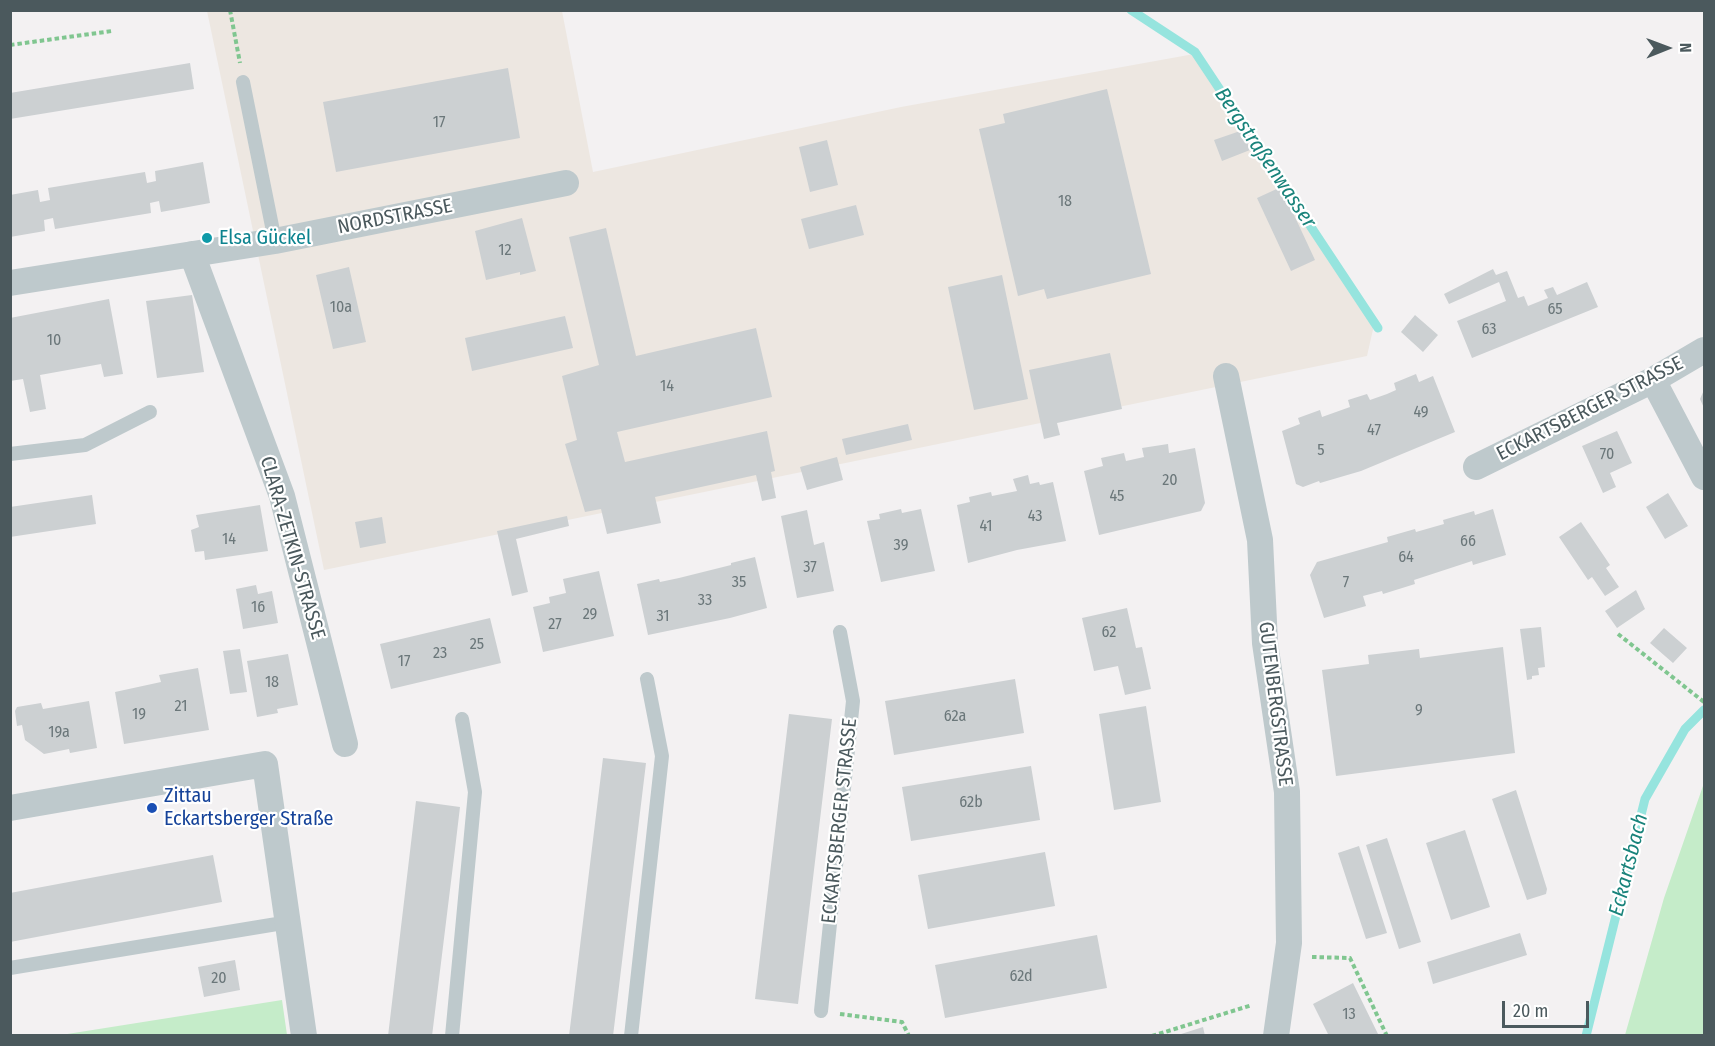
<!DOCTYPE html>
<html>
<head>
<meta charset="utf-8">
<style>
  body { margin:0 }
  #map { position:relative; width:1715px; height:1046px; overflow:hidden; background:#f3f1f2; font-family:"Fira Sans Condensed",sans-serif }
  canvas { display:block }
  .frame { position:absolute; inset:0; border:12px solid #4b595d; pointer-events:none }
  .north { position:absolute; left:1637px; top:18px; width:60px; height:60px; -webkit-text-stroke:4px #fff; paint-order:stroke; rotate:89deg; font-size:16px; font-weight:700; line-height:24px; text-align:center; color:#4b595d }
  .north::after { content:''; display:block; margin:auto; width:21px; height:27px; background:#4b595d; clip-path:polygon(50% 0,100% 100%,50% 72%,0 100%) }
  .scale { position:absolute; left:1502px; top:1001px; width:87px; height:27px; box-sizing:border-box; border:3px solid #4b595d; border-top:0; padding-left:8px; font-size:18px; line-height:21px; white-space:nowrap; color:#4b595d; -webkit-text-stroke:4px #fff; paint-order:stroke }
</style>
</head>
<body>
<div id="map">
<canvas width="1715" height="1046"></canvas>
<div class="frame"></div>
<div class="north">N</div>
<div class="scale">20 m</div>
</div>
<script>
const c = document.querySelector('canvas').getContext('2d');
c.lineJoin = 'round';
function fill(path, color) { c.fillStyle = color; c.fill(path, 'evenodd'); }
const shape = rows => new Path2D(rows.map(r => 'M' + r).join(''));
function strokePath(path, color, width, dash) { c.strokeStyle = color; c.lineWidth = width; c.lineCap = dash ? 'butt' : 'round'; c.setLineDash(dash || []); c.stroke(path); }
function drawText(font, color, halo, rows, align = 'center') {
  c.font = font + ' "Fira Sans Condensed",sans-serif'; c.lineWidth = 4.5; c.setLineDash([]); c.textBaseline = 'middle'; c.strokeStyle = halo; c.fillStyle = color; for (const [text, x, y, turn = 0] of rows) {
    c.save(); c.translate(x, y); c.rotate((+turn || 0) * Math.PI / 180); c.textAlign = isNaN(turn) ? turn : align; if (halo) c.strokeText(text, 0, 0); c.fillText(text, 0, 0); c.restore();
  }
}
fill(shape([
  [207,11,562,11,593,172,901,107,1194,54,1374,325,1367,356,324,570]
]), '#ede7e1');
fill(shape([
  [1704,783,1704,1035,1625,1035,1664,898],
  [282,1000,287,1035,61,1035]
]), '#c5ecc9');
strokePath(shape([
  [1131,10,1195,52,1378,328],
  [1586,1036,1645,799,1685,729,1704,710]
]), '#96e4de', 9);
fill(shape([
  [190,63,194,89,10,119,10,93],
  [508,68,520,138,336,172,323,102],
  [1107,89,1151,274,1047,299,1044,289,1018,296,979,129,1005,123,1003,114],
  [1243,130,1250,150,1222,161,1214,140],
  [827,140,838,185,810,192,799,147],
  [203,162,210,203,161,212,159,201,150,203,151,213,55,229,53,218,44,220,45,231,10,237,10,195,38,190,40,202,50,200,48,188,145,172,147,183,156,181,155,171],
  [1281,187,1315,260,1291,271,1257,198],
  [856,205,864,235,809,249,801,219],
  [522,218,536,271,520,275,520,272,486,280,475,231],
  [606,228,636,356,756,328,772,397,617,432,625,462,767,431,775,471,771,472,776,498,762,501,756,475,655,497,661,523,607,534,601,509,585,512,565,444,577,440,562,376,599,365,569,237],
  [349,267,366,342,333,349,316,275],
  [1493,269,1496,275,1507,271,1518,298,1524,296,1528,306,1548,298,1544,290,1553,287,1557,295,1587,282,1598,307,1472,358,1457,321,1506,301,1499,282,1449,304,1444,294],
  [1002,275,1028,399,974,410,948,287],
  [192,295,204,372,157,378,146,301],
  [109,299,123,374,104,377,101,364,40,375,46,409,30,412,23,379,10,381,10,318],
  [1415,315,1438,335,1423,352,1401,332],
  [565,316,573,348,472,371,465,338],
  [1110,353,1122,409,1057,423,1060,435,1044,439,1029,370],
  [1416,374,1419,382,1433,376,1455,432,1361,471,1320,483,1319,481,1303,487,1296,484,1282,431,1300,424,1298,418,1320,410,1322,417,1350,407,1348,400,1367,394,1370,400,1387,394,1396,390,1394,383],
  [1704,390,1704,408,1700,399],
  [908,424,912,440,846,455,842,439],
  [1617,431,1632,463,1610,473,1616,487,1603,493,1582,446],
  [1168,444,1169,453,1195,448,1205,503,1201,511,1099,535,1084,471,1103,466,1101,458,1124,453,1126,461,1144,457,1142,448],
  [837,457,843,480,807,490,800,467],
  [1028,475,1030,484,1039,482,1040,485,1053,482,1066,541,1017,550,968,563,957,505,970,502,969,497,991,492,992,496,1017,491,1013,479],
  [1668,493,1688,526,1665,539,1646,507],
  [92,495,96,524,10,537,10,507],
  [260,505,268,551,205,560,204,551,195,552,191,530,199,527,196,515],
  [901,509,902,513,921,509,935,571,881,582,867,521,880,519,879,514],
  [1493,509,1506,555,1473,565,1472,561,1414,580,1415,584,1383,594,1382,591,1363,596,1366,606,1324,618,1310,575,1317,562,1388,542,1387,537,1415,529,1416,532,1444,524,1443,520,1474,511,1475,515],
  [807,510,814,545,824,542,834,591,797,598,781,516],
  [567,516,569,526,516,539,528,592,512,596,497,531],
  [382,517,386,543,360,548,355,522],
  [1581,522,1610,565,1606,568,1619,587,1605,596,1592,577,1588,580,1559,537],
  [755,557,767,608,730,618,648,635,637,584,659,579,660,582,679,578,731,565,731,563],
  [599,571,614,636,543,652,533,607,550,603,549,597,566,593,563,579],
  [256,585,258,594,272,591,278,623,243,629,236,589],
  [1636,590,1645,609,1617,628,1605,611],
  [1127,608,1136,648,1142,647,1151,689,1125,695,1118,666,1094,671,1082,618],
  [490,618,501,663,391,689,380,644],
  [1541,627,1545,667,1538,668,1539,675,1532,676,1532,679,1527,680,1520,629],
  [1664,628,1687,648,1673,663,1650,643],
  [1503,647,1515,753,1336,776,1322,670,1369,664,1368,655,1419,649,1420,658],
  [240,649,247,692,230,694,223,651],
  [288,654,298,705,277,709,278,713,257,717,247,661],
  [198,668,209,730,124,744,115,692,161,682,159,675],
  [1015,679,1024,733,894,755,885,701],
  [89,701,97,748,70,753,69,749,44,754,25,740,22,725,17,726,15,711,17,707,41,703,43,709],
  [1146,706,1161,802,1114,810,1099,714],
  [789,714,832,719,798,1004,755,999],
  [603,758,646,763,613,1036,569,1036],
  [1031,766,1040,820,911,841,902,787],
  [1516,790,1547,889,1546,894,1527,900,1492,799],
  [416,801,460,807,455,849,432,1036,388,1036],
  [1465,830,1490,907,1451,920,1426,843],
  [1387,838,1421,942,1399,949,1366,845],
  [1359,846,1387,933,1366,939,1338,853],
  [1045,852,1055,906,928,929,918,875],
  [213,855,222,902,10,942,10,893],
  [1520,933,1527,955,1433,984,1427,962],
  [1097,935,1107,988,945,1018,935,965],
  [235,960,240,990,204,997,198,967],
  [1353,983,1379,1036,1329,1036,1313,1004],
  [1203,1027,1205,1036,1178,1036,1178,1035]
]), '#ccd0d2');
strokePath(shape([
  [230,10,240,63],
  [10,45,112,31],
  [1618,634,1704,702],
  [1312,957,1350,958,1387,1036],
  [840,1014,902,1022,909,1036],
  [1152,1036,1252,1005]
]), '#80c690', 4, [4.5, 3]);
strokePath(shape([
  [243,82,275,241],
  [10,454,85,445,150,412],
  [10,968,289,922],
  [821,1011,853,701,840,632],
  [452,1036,475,792,462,719],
  [631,1036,662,756,647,679]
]), '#bec9cc', 14);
strokePath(shape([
  [192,254,282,496,345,744],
  [10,283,275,241,566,183],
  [1226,376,1260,540,1265,643,1287,792,1289,943,1276,1036],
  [1653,380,1704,477],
  [1476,467,1653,380,1704,350],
  [10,808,265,764,304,1036]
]), '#bec9cc', 26);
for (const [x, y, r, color] of [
  [207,238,6,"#0f9aa8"],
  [152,808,6,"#1a4fb4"]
]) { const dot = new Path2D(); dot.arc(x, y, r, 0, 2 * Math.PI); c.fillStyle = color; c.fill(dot); strokePath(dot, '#fff', 2); }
drawText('16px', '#6b777a', null, [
  ["17",439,123],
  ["18",1065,202],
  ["12",505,251],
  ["10a",341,308],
  ["65",1555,310],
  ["63",1489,330],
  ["10",54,341],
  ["14",667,387],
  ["49",1421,413],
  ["47",1374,431],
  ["5",1321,451],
  ["70",1607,455],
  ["20",1170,481],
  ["45",1117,497],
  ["43",1035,517],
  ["41",986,527],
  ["14",229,540],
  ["66",1468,542],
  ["39",901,546],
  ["64",1406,558],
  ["37",810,568],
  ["35",739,583],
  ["7",1346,583],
  ["33",705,601],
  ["16",258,608],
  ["29",590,615],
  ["31",663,617],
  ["27",555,625],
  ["62",1109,633],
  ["25",477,645],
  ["23",440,654],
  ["17",404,662],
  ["18",272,683],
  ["21",181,707],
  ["9",1419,711],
  ["19",139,715],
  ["62a",955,717],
  ["19a",59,733],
  ["62b",971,803],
  ["62d",1021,977],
  ["20",219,979],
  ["13",1349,1015]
]);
drawText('20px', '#4b595d', '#fff', [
  ["NORDSTRASSE",395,217,-11],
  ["ECKARTSBERGER STRASSE",1590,409,-27],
  ["CLARA-ZETKIN-STRASSE",292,548,74],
  ["GUTENBERGSTRASSE",1275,704,83],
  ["ECKARTSBERGER STRASSE",840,821,-84]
]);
drawText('20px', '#0d838f', '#fff', [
  ["Elsa Gückel",219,238]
], 'left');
drawText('20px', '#164399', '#fff', [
  ["Zittau",164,796],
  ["Eckartsberger Straße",164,819]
], 'left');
drawText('italic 21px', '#19837b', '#fff', [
  ["Bergstraßenwasser",1265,158,56],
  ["Eckartsbach",1629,865,-76]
]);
</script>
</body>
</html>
